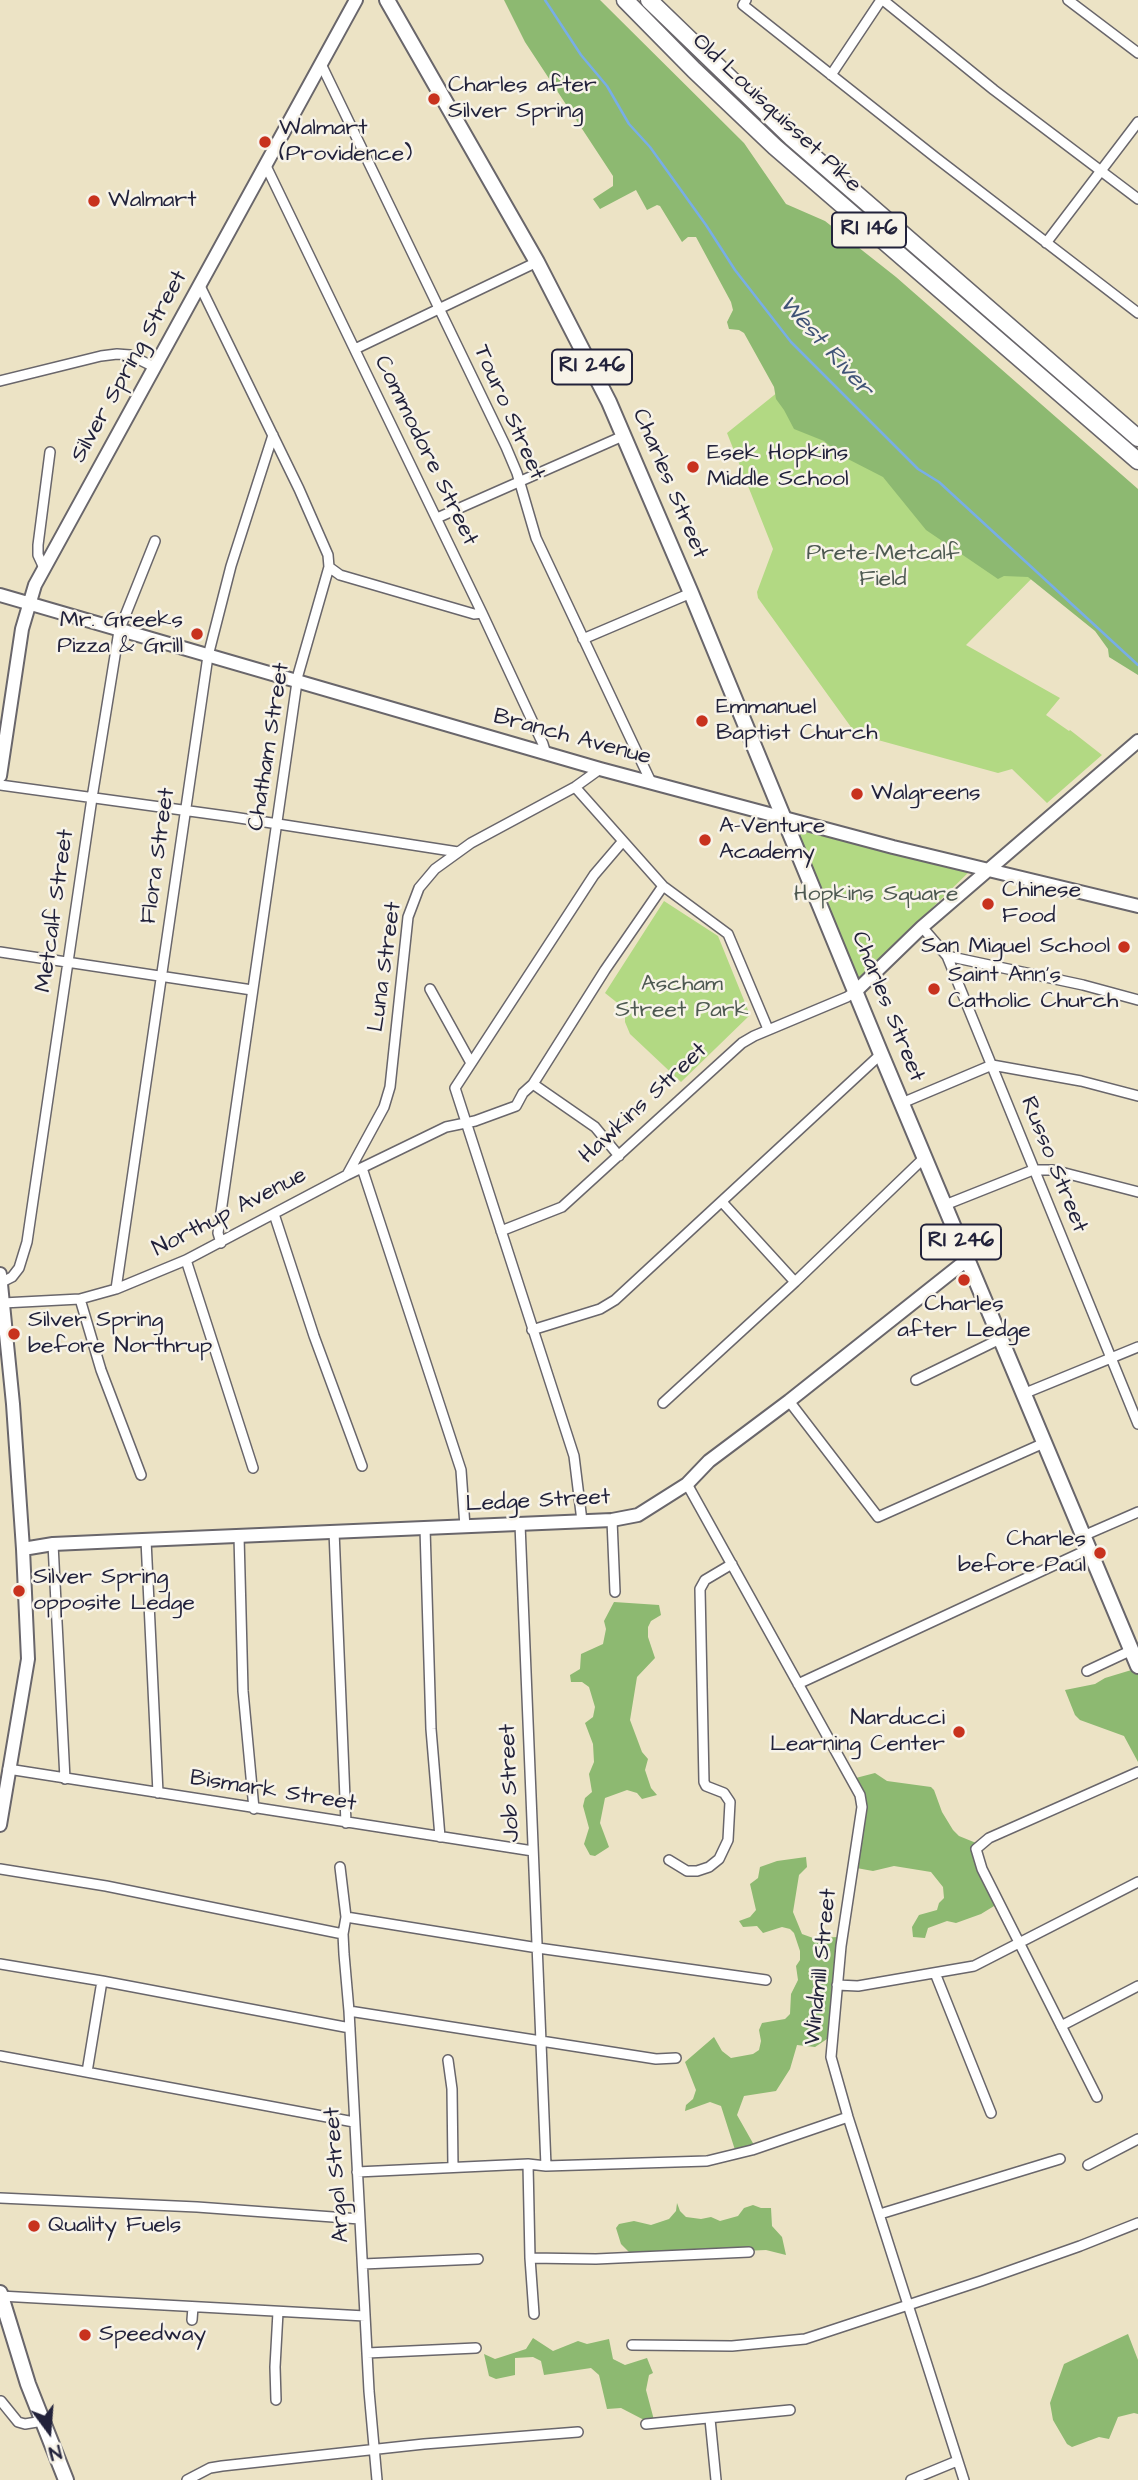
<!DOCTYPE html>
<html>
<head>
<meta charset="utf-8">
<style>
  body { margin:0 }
  #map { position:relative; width:1138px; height:2480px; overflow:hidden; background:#ece3c5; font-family:"Architects Daughter",sans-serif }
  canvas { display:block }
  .north { position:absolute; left:14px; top:2396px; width:70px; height:70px; -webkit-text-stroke:5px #f7f3e8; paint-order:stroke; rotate:164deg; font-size:19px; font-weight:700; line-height:28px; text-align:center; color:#22223b }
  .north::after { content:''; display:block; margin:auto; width:24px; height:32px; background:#22223b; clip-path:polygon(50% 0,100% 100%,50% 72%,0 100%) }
</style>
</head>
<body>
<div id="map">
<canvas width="1138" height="2480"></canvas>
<div class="north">N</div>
</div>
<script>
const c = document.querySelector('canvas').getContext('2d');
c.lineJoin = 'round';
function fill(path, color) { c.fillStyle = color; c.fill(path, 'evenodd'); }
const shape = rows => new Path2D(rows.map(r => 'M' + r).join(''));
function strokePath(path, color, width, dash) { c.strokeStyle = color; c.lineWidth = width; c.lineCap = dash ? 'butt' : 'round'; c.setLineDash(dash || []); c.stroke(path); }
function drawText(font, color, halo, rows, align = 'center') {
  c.font = font + ' "Architects Daughter",sans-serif'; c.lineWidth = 5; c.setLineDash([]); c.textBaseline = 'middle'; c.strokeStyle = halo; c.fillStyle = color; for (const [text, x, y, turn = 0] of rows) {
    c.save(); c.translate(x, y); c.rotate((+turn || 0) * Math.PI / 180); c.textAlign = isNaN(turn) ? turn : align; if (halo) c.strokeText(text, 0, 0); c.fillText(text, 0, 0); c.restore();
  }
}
fill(shape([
  [809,367,1052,558,966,645,1060,698,1046,715,1069,731,1070,730,1102,755,1047,803,1012,769,998,773,856,734,758,598,757,592,773,549,727,433],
  [795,824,970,871,859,979],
  [664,901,718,936,750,1015,681,1082,630,1034,625,1022,625,1009,605,993]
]), '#b2d983');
fill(shape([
  [504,0,600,0,744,143,786,204,825,221,896,277,1138,489,1138,675,1109,657,1108,649,1095,631,1028,577,1004,576,998,579,926,530,883,477,842,456,824,441,794,429,784,410,776,399,774,387,744,333,739,330,729,329,727,322,733,310,731,302,696,237,688,237,682,242,660,206,657,205,647,210,636,190,600,209,593,199,613,186,613,176,525,42],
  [614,1602,659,1605,661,1615,651,1621,648,1627,648,1637,655,1658,637,1677,630,1720,642,1752,648,1759,645,1770,651,1788,657,1795,642,1799,637,1793,627,1790,605,1798,600,1823,609,1847,595,1856,590,1855,584,1844,589,1828,583,1806,585,1798,592,1792,589,1774,594,1762,593,1744,585,1723,593,1717,595,1707,589,1687,582,1682,571,1682,570,1675,580,1669,581,1654,603,1644,606,1629,604,1621],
  [1138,1651,1138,1762,1124,1736,1080,1720,1075,1715,1065,1690,1095,1684,1105,1678,1138,1668],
  [875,1773,887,1781,931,1787,934,1790,942,1812,953,1830,959,1836,981,1845,979,1856,999,1903,981,1914,956,1923,947,1921,928,1928,925,1938,913,1937,912,1927,919,1915,937,1910,939,1903,944,1898,943,1887,931,1872,894,1866,873,1871,851,1867,861,1799,852,1779],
  [806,1857,807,1867,799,1875,793,1912,802,1934,813,1938,839,1937,830,2037,815,2047,797,2045,790,2069,776,2091,744,2096,737,2115,754,2145,735,2150,721,2106,710,2102,685,2111,686,2105,693,2099,696,2090,685,2062,714,2037,722,2051,731,2058,753,2054,759,2050,761,2041,759,2030,762,2023,785,2019,790,2014,791,1994,798,1980,796,1966,800,1960,800,1951,794,1933,790,1929,782,1927,763,1933,757,1926,743,1927,739,1921,750,1917,756,1910,750,1884,758,1878,760,1867,777,1861],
  [677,2203,680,2211,686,2217,701,2219,711,2217,720,2221,738,2216,744,2208,753,2205,761,2208,771,2208,772,2226,782,2237,786,2255,766,2250,633,2256,621,2244,616,2228,619,2224,634,2221,651,2225,669,2219,676,2211],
  [1128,2334,1138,2360,1138,2414,1134,2413,1118,2417,1109,2439,1099,2437,1072,2447,1067,2444,1053,2420,1050,2403,1064,2364],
  [533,2338,553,2351,578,2341,587,2344,609,2339,613,2359,625,2365,647,2358,653,2373,649,2375,646,2390,654,2420,646,2421,621,2408,607,2409,599,2375,591,2368,544,2375,541,2361,533,2357,515,2358,515,2375,496,2379,489,2376,484,2354,495,2359,526,2349]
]), '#8db971');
strokePath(shape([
  [545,0,581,55,607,86,629,124,650,147,706,225,735,270,791,342,918,469,939,482,1138,665]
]), '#78aee7', 2.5);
const street = shape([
  [746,0,743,5,935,157,1138,313],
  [883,0,994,90,1138,199],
  [1068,0,1138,53],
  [321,64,506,447,517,473,536,538,651,782],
  [831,75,881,0],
  [266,166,482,613,543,744,546,754],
  [1046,243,1138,122],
  [200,286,299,489,328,555,329,567,298,675,218,1233,221,1243],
  [355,349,537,262],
  [0,381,101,356,117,354,130,355,154,367],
  [437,518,623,436],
  [329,567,340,575,474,614,482,613],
  [44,568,38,555,38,545,50,452],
  [583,639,691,593],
  [0,785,233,817,458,852],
  [575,787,663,886,728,934,768,1029],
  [922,927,947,956,1138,1424],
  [0,952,252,990],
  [947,956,1083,985,1138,1000],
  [430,989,471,1063],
  [533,1084,595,1127,619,1156],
  [902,1103,992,1065,1081,1081,1138,1096],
  [362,1168,461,1470,465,1527],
  [347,1175,384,1107,390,1087,408,917,419,888,435,869,471,843,575,787,600,769],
  [722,1202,795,1282],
  [945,1205,1033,1170,1053,1170,1138,1192],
  [274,1214,314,1336,362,1466],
  [501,1231,562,1207,742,1043,754,1036,847,997,856,991],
  [186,1260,253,1468],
  [0,1283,12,1277,19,1268,27,1242,92,798,119,631,155,541],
  [116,1289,208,656,231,566,273,435],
  [80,1299,101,1370,141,1475],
  [3,1303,80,1299,116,1289,186,1260,347,1175,446,1127,475,1121,516,1106,523,1093,533,1084,605,970,663,886],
  [532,1330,600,1309,615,1300,881,1054],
  [916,1380,1000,1339],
  [1023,1394,1138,1347],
  [789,1401,878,1517,1044,1443],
  [663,1403,795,1282,925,1157],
  [687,1484,860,1795,862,1807,841,1946,831,2057,848,2117,964,2480],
  [612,1520,615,1592],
  [582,1521,574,1456,455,1088,594,875,623,841],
  [520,1524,546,2166],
  [425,1528,431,1729,440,1837],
  [334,1531,346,1823],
  [239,1536,243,1691,254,1809],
  [1083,1536,1138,1512],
  [146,1540,158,1793],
  [53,1544,65,1779],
  [1087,1671,1132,1650],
  [798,1684,1089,1549],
  [8,1769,533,1851],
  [669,1860,687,1871,697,1871,709,1867,719,1859,728,1840,730,1802,724,1793,706,1786,704,1782,700,1589,705,1580,732,1564],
  [340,1867,346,1917,343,1934,344,1954,349,2011,369,2391,377,2480],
  [0,1869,106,1886,343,1934],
  [346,1917,538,1948,766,1980],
  [0,1964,102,1981,350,2028],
  [935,1973,991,2113],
  [837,1985,858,1986,974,1966,1138,1882],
  [349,2011,656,2059,676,2058],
  [1061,2026,1138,1986],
  [0,2056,354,2122],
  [448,2060,452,2089,453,2167],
  [87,2072,102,1981],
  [1097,2097,982,1869,976,1849,989,1838,1138,1772],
  [528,2164,530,2258,534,2314],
  [1088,2165,1138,2139],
  [357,2172,528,2164,546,2166,707,2161,752,2150,848,2117],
  [0,2198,197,2207,360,2219],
  [880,2214,1060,2159],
  [530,2258,596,2259,749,2252],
  [363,2264,478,2259],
  [0,2296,365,2316],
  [192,2320,193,2307],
  [632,2345,732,2346,805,2339,981,2281,1080,2246,1138,2223],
  [367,2353,476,2348],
  [276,2400,275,2367,278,2312],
  [1,2401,18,2422,25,2424,43,2421],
  [710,2419,716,2480],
  [646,2424,790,2410],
  [187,2480,210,2468,222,2466,424,2444,578,2432],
  [911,2480,957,2461]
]);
const secondary = shape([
  [0,595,600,769,893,847,1138,906],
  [0,776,22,629,35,585,356,0],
  [856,991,922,927,1138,741],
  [0,1274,13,1404,23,1549,28,1659,0,1825],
  [23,1549,53,1544,119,1541,612,1520,638,1515,687,1484,709,1461,789,1401,968,1259]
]);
const primary = shape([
  [387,0,537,262,609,402,691,593,881,1054,1138,1666],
  [0,2293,28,2384,66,2480]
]);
const highway = shape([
  [625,0,694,70,775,147,1138,461],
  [649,0,792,138,1138,438]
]);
strokePath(street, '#69666b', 12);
strokePath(secondary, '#69666b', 16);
strokePath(primary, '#69666b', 18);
strokePath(highway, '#69666b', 19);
strokePath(street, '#fff', 9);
strokePath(secondary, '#fff', 12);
strokePath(primary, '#fff', 14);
strokePath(highway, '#fff', 16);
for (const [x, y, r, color] of [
  [434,99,7,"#c8321e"],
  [265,142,7,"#c8321e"],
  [94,201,7,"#c8321e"],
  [693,467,7,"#c8321e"],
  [197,634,7,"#c8321e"],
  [702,721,7,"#c8321e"],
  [857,794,7,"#c8321e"],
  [705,840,7,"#c8321e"],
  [988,904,7,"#c8321e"],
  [1124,947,7,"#c8321e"],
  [934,989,7,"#c8321e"],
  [964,1280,7,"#c8321e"],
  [14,1334,7,"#c8321e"],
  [1100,1553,7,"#c8321e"],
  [19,1591,7,"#c8321e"],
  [959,1732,7,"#c8321e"],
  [34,2226,7,"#c8321e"],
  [85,2335,7,"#c8321e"]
]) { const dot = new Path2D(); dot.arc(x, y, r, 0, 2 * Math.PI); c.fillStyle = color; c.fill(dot); strokePath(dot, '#f7f3e8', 2.5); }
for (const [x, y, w] of [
  [869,230,74],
  [592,367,80],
  [961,1242,80]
]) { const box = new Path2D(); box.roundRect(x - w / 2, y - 17.5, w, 35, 5); c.fillStyle = '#f7f3e8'; c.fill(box); strokePath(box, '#22223b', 2); }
drawText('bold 21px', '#22223b', null, [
  ["RI 146",869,230],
  ["RI 246",592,367],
  ["RI 246",961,1242]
]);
drawText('23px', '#22223b', '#f7f3e8', [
  ["Charles after",448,86],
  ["Silver Spring",448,112],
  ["Walmart",279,129],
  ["(Providence)",279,155],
  ["Walmart",108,201],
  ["Esek Hopkins",707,454],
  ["Middle School",707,480],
  ["Mr. Greeks",183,621,"right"],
  ["Pizza & Grill",183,647,"right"],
  ["Emmanuel",716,708],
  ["Baptist Church",716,734],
  ["Walgreens",871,794],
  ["A-Venture",719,827],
  ["Academy",719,853],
  ["Chinese",1002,891],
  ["Food",1002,917],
  ["San Miguel School",1110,947,"right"],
  ["Saint Ann's",948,976],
  ["Catholic Church",948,1002],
  ["Charles",964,1305,"center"],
  ["after Ledge",964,1331,"center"],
  ["Silver Spring",28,1321],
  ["before Northrup",28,1347],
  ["Charles",1086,1540,"right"],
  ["before Paul",1086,1566,"right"],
  ["Silver Spring",33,1578],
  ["opposite Ledge",33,1604],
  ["Narducci",945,1719,"right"],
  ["Learning Center",945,1745,"right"],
  ["Quality Fuels",48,2226],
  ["Speedway",99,2335]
], 'left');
drawText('23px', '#22223b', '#f7f3e8', [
  ["Old Louisquisset Pike",776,114,43],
  ["Silver Spring Street",130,367,-61],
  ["Touro Street",508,413,66],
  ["Commodore Street",425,451,64],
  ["Charles Street",669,484,67],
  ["Branch Avenue",572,738,15],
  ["Chatham Street",270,747,-81],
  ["Flora Street",159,856,-82],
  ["Metcalf Street",56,911,-82],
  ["Luna Street",386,967,-82],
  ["Charles Street",887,1007,68],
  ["Hawkins Street",644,1104,-43],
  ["Russo Street",1053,1165,68],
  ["Northup Avenue",230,1213,-27],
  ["Ledge Street",538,1502,-3],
  ["Job Street",511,1783,-92],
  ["Bismark Street",273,1792,9],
  ["Windmill Street",822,1967,-84],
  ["Argol Street",338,2175,-94]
]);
drawText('23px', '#4d5951', '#f7f3e8', [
  ["Prete-Metcalf",883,554],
  ["Field",883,580],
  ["Hopkins Square",876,895],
  ["Ascham",682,985],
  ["Street Park",682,1011]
]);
drawText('italic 24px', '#405377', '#f7f3e8', [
  ["West River",825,347,48]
]);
</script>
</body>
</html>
